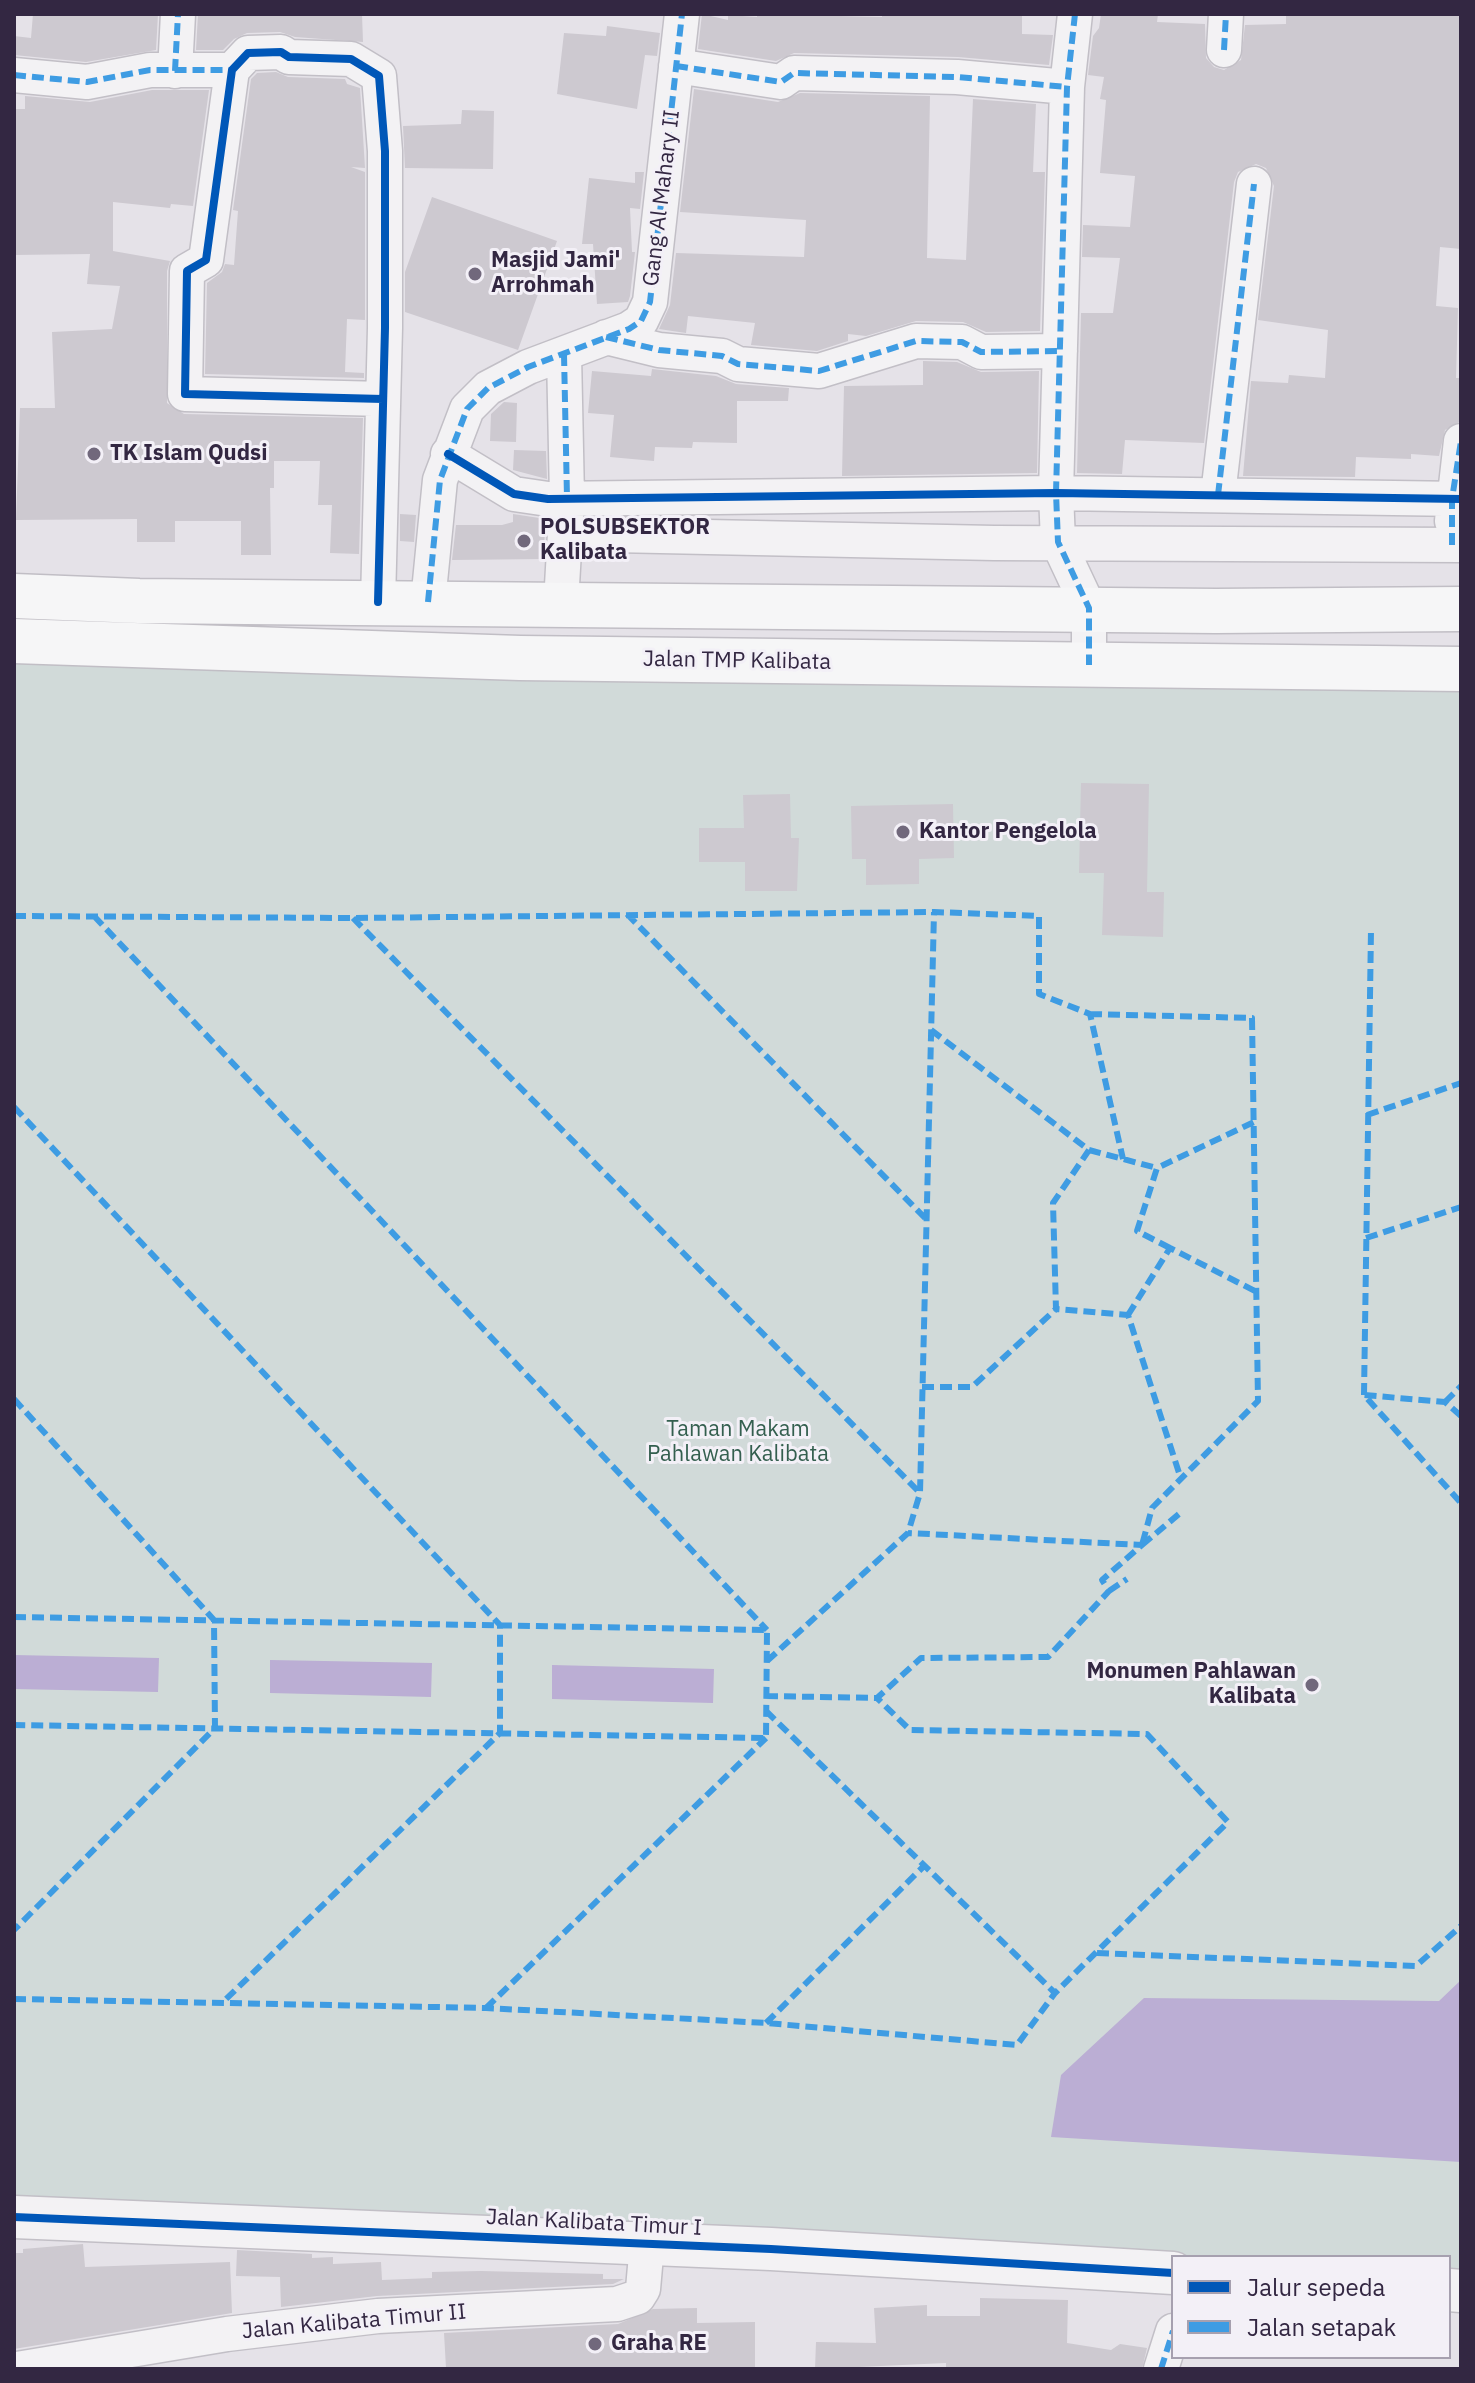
<!DOCTYPE html>
<html>
<head>
<meta charset="utf-8">
<style>
  body { margin:0 }
  #map { position:relative; width:1475px; height:2383px; overflow:hidden; background:#e5e2e8; font-family:"IBM Plex Sans",sans-serif }
  canvas { display:block }
  .frame { position:absolute; inset:0; border:16px solid #332742; pointer-events:none }
  .legend { position:absolute; left:1171px; top:2255px; width:280px; height:104px; box-sizing:border-box; background:#f3f0f7; border:2px solid #a6a0af; margin:0; padding:10px 14px; list-style:none; font-size:24px; color:#332742 }
  .legend li { display:flex; align-items:center; gap:16px; height:40px }
  .legend b { width:40px; border:2px solid #a6a0af }
</style>
</head>
<body>
<div id="map">
<canvas width="1475" height="2383"></canvas>
<div class="frame"></div>
<ul class="legend">
<li><b style="height:10px;background:#0057b8"></b>Jalur sepeda</li>
<li><b style="height:10px;background:#3e9ce3"></b>Jalan setapak</li>
</ul>
</div>
<script>
const c = document.querySelector('canvas').getContext('2d');
c.lineJoin = 'round';
function fill(path, color) { c.fillStyle = color; c.fill(path, 'evenodd'); }
const shape = rows => new Path2D(rows.map(r => 'M' + r).join(''));
function strokePath(path, color, width, dash) { c.strokeStyle = color; c.lineWidth = width; c.lineCap = dash ? 'butt' : 'round'; c.setLineDash(dash || []); c.stroke(path); }
function drawText(font, color, halo, rows, align = 'center') {
  c.font = font + ' "IBM Plex Sans",sans-serif'; c.lineWidth = 6; c.setLineDash([]); c.textBaseline = 'middle'; c.strokeStyle = halo; c.fillStyle = color; for (const [text, x, y, turn = 0] of rows) {
    c.save(); c.translate(x, y); c.rotate((+turn || 0) * Math.PI / 180); c.textAlign = isNaN(turn) ? turn : align; if (halo) c.strokeText(text, 0, 0); c.fillText(text, 0, 0); c.restore();
  }
}
fill(shape([
  [14,641,1461,669,1461,2288,1449,2287,1449,2257,1173,2257,14,2217]
]), '#d1dad9');
fill(shape([
  [14,1655,159,1658,158,1692,14,1689],
  [270,1660,432,1663,431,1697,270,1693],
  [552,1665,714,1669,713,1703,552,1699],
  [1461,1980,1461,2162,1051,2137,1061,2075,1144,1998,1439,2001]
]), '#bbaed4');
fill(shape([
  [33,14,158,14,156,50,86,62,14,55,14,36,31,38],
  [198,14,362,14,363,42,295,37,280,32,247,33,234,39,223,50,196,50],
  [702,14,728,20,728,15,757,17,757,14,882,17,882,14,1022,14,1022,34,1053,35,1049,65,958,57,794,53,776,61,698,49],
  [1101,14,1158,14,1157,22,1205,24,1206,58,1214,67,1224,70,1241,60,1245,25,1286,24,1286,14,1461,14,1461,249,1440,247,1436,306,1458,308,1456,378,1461,378,1461,421,1445,430,1439,456,1411,454,1411,459,1356,457,1355,477,1243,476,1251,381,1288,383,1289,375,1325,378,1328,330,1258,320,1274,186,1266,168,1256,164,1238,172,1234,182,1204,443,1125,440,1122,474,1077,473,1081,313,1113,313,1120,258,1082,257,1083,225,1130,227,1135,176,1100,173,1106,100,1100,99,1104,77,1088,75,1093,36,1099,28],
  [607,26,660,33,657,56,645,55,637,109,557,94,564,33,606,36],
  [276,72,288,77,345,79,347,84,360,88,365,168,351,167,365,172,365,320,347,319,345,372,364,373,364,378,205,374,207,283,222,272,225,264,234,265,238,211,233,210,251,79,257,73],
  [694,89,778,102,800,93,930,96,927,258,966,260,973,99,1036,104,1033,172,1045,172,1040,331,986,332,963,322,916,321,866,336,848,334,848,341,817,351,751,345,755,323,688,316,686,333,659,329,670,305,676,253,804,257,806,220,680,212],
  [152,90,209,90,193,206,171,204,170,208,113,202,113,251,170,261,167,271,167,403,184,414,363,418,359,554,330,553,332,505,318,505,320,461,274,461,274,488,270,488,271,555,241,555,241,521,175,521,175,542,137,542,137,519,16,520,20,408,55,408,52,332,112,329,120,286,87,284,90,254,14,255,14,109,25,109,25,96,90,102],
  [462,110,494,111,493,169,405,168,403,126,461,124],
  [635,172,644,172,640,209,630,208,632,252,635,252,630,296,628,302,597,304,593,244,582,244,589,178,635,183],
  [432,197,557,241,518,350,405,312,405,272],
  [923,361,957,362,981,372,1039,371,1037,473,842,476,844,386,923,385],
  [652,369,716,376,736,384,789,388,788,401,737,401,737,443,693,442,692,448,655,447,654,461,610,457,614,415,588,413,592,371,651,376],
  [504,402,517,403,516,442,490,441,491,414],
  [514,450,546,451,547,479,513,470],
  [400,514,416,515,414,542,400,541],
  [513,514,546,519,543,559,452,560,456,525,502,525,513,522],
  [1081,783,1149,784,1147,892,1164,892,1163,937,1102,935,1104,873,1079,873],
  [790,794,791,838,799,838,797,891,745,891,745,862,699,862,699,828,744,828,743,795],
  [953,804,954,858,919,859,919,884,866,885,866,859,852,859,851,806],
  [83,2244,85,2267,230,2262,232,2313,14,2349,14,2253,23,2253,23,2249],
  [237,2250,312,2254,312,2258,333,2257,333,2264,381,2262,382,2280,432,2278,432,2272,481,2271,603,2274,603,2279,624,2279,613,2284,377,2296,281,2307,280,2277,236,2276],
  [980,2298,1068,2300,1067,2343,1111,2350,1120,2344,1147,2348,1142,2369,946,2369,946,2363,815,2369,816,2342,876,2343,874,2308,927,2305,927,2316,980,2316],
  [697,2308,697,2323,755,2322,755,2369,446,2368,444,2333,618,2324,653,2309]
]), '#cdc9d0');
const minor = shape([
  [1075,14,1067,87,1056,493,1058,542,1089,608,1089,665],
  [1224,50,1226,14],
  [676,66,781,82,794,73,957,77,1067,87],
  [175,71,178,14],
  [14,75,87,82,150,70,232,70],
  [606,337,659,350,722,356,738,364,819,371,916,341,962,342,981,352,1060,351],
  [448,454,514,494,548,499,1056,493,1461,499],
  [1218,495,1254,184],
  [1452,521,1461,441],
  [565,534,994,543,1461,545],
  [378,602,385,328,385,151,379,76,351,59,289,57,281,52,248,53,232,70,206,260,187,271,185,394,383,399],
  [428,602,440,480,467,409,488,388,528,367,629,329,641,321,650,302,682,14],
  [561,603,567,498,564,354],
  [17,2369,227,2334,378,2316,617,2304,638,2297,643,2289,647,2244],
  [1161,2369,1173,2331]
]);
const tertiary = shape([
  [14,2217,771,2249,1173,2273],
  [1449,2290,1461,2291]
]);
const primary = shape([
  [14,596,139,601,1216,611,1461,609],
  [14,641,520,658,1461,669]
]);
strokePath(minor, '#c2bfc6', 37);
strokePath(tertiary, '#c2bfc6', 45);
strokePath(primary, '#c1bec5', 47);
strokePath(minor, '#f3f2f4', 34);
strokePath(tertiary, '#f3f2f4', 42);
strokePath(primary, '#f6f6f7', 44);
strokePath(shape([
  [1075,14,1067,87,1056,493,1058,542,1089,608,1089,665],
  [1224,50,1226,14],
  [676,66,781,82,794,73,957,77,1067,87],
  [175,71,178,14],
  [14,75,87,82,150,70,232,70],
  [606,337,659,350,722,356,738,364,819,371,916,341,962,342,981,352,1060,351],
  [564,354,567,498],
  [1218,495,1254,184],
  [1452,545,1452,499,1461,441],
  [428,602,440,480,467,409,488,388,528,367,629,329,641,321,650,302,682,14],
  [627,914,925,1218],
  [14,916,353,918,934,912,1039,916,1039,994,1090,1014,1123,1159],
  [94,916,767,1630],
  [353,918,920,1493],
  [1090,1014,1252,1018,1258,1401,1152,1508,1142,1545],
  [931,1030,1089,1150,1053,1203,1056,1309,1128,1315,1181,1479],
  [14,1107,500,1625,500,1733,222,2003],
  [1367,1115,1461,1083],
  [1089,1150,1157,1168],
  [1366,1238,1461,1207],
  [1170,1248,1137,1231,1157,1168,1254,1122],
  [1128,1315,1170,1248,1257,1292],
  [922,1387,972,1387,1056,1309],
  [1364,1395,1371,930],
  [14,1399,214,1620,215,1728,14,1930],
  [1445,1402,1461,1386],
  [1461,1416,1445,1402,1364,1395,1461,1503],
  [1142,1545,1179,1514],
  [1109,1591,1127,1579],
  [14,1617,767,1630,766,1738,14,1725],
  [767,1661,908,1533,920,1493,934,912],
  [766,1696,877,1698,921,1658,1048,1657,1109,1591,1102,1580,1142,1545,908,1533],
  [766,1711,1055,1993,1228,1822,1147,1734,910,1730,877,1698],
  [1097,1953,1416,1966,1461,1926],
  [14,1999,486,2008,766,2023,1017,2045,1055,1993],
  [486,2008,766,1738],
  [766,2023,925,1865],
  [1161,2369,1173,2331]
]), '#3e9ce3', 6, [12, 6]);
strokePath(shape([
  [448,454,514,494,548,499,1056,493,1461,499],
  [378,602,385,328,385,151,379,76,351,59,289,57,281,52,248,53,232,70,206,260,187,271,185,394,383,399],
  [14,2217,771,2249,1173,2273]
]), '#0057b8', 8);
for (const [x, y, r, color] of [
  [475,274,8,"#71687c"],
  [94,454,8,"#71687c"],
  [524,541,8,"#71687c"],
  [903,832,8,"#71687c"],
  [1312,1685,8,"#71687c"],
  [595,2344,8,"#71687c"]
]) { const dot = new Path2D(); dot.arc(x, y, r, 0, 2 * Math.PI); c.fillStyle = color; c.fill(dot); strokePath(dot, '#f3f0f7', 3); }
drawText('22px', '#332742', '#f3f0f7', [
  ["Gang Al Mahary II",662,198,-83],
  ["Jalan TMP Kalibata",737,661,1],
  ["Jalan Kalibata Timur I",594,2223,3],
  ["Jalan Kalibata Timur II",354,2322,-5]
]);
drawText('bold 22px', '#332742', '#f3f0f7', [
  ["Masjid Jami'",491,261],
  ["Arrohmah",491,286],
  ["TK Islam Qudsi",110,454],
  ["POLSUBSEKTOR",540,528],
  ["Kalibata",540,553],
  ["Kantor Pengelola",919,832],
  ["Monumen Pahlawan",1296,1672,"right"],
  ["Kalibata",1296,1697,"right"],
  ["Graha RE",611,2344]
], 'left');
drawText('22px', '#345f4f', '#f3f0f7', [
  ["Taman Makam",738,1430],
  ["Pahlawan Kalibata",738,1455]
]);
</script>
</body>
</html>
